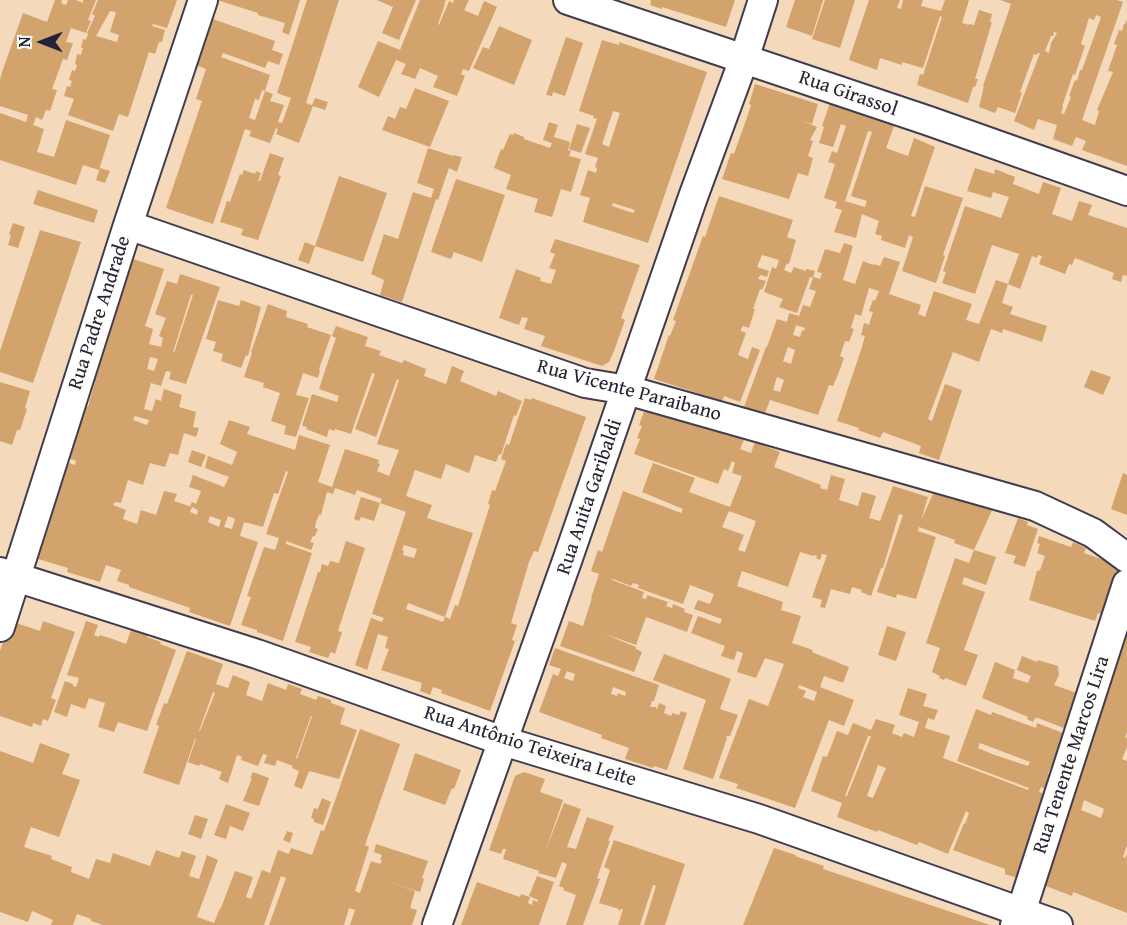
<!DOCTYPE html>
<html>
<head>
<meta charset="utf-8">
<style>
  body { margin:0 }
  #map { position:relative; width:1127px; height:925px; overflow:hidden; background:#f4d9bb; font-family:"Gentium Book Plus",serif }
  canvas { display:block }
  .north { position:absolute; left:12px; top:12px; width:60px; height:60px; -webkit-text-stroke:4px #fdfcf7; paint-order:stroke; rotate:270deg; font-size:16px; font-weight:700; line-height:24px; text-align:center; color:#22223b }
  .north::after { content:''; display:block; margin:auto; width:21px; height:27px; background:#22223b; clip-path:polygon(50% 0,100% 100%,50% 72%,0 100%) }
</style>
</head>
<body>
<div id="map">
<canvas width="1127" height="925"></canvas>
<div class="north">N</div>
</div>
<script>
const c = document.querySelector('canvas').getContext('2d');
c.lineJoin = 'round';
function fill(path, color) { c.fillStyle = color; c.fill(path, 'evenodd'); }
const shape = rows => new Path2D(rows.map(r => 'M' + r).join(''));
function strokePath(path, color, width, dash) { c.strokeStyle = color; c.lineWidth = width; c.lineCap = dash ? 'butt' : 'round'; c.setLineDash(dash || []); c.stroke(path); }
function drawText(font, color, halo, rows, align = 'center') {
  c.font = font + ' "Gentium Book Plus",serif'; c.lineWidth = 5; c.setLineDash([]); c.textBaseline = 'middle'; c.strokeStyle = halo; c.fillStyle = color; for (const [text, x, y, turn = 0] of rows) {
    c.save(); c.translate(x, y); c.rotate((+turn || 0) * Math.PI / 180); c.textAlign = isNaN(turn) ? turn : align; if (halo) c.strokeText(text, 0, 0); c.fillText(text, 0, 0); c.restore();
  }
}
fill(shape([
  [55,0,62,0,61,3,66,5,68,0,76,0,83,3,83,0,96,0,88,20,91,21,86,33,71,28,66,42,73,43,67,60,63,59,52,89,57,90,50,111,46,110,42,120,36,117,33,125,44,129,37,152,54,157,66,120,110,135,99,170,83,165,76,185,0,160,0,113,26,122,28,115,0,106,0,80,2,72,23,13,47,22],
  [98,0,177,0,167,28,153,24,152,26,165,30,162,42,159,42,155,54,149,52,128,117,119,114,113,131,68,115,74,99,64,96,67,86,70,87,72,81,69,80,72,70,75,71,77,65,75,64,77,54,81,55,83,48,81,48,83,39,86,40,88,34,87,33,95,16,92,14],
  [110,11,116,12,110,32,119,35,117,42,96,36],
  [217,0,300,0,289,35,282,32,285,23,258,15,258,13],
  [307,0,339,0,306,103,312,105,315,98,328,102,325,110,313,106,299,143,276,134,278,129,276,128,270,143,249,136,251,131,245,129,213,224,166,208,202,101,196,99,206,69,193,64,210,18,275,41,272,50,283,54,279,65,268,61,265,68,223,53,221,57,270,75,265,91,262,90,259,100,255,99,249,118,255,120,265,91,273,94,270,101,284,105,278,122,282,123,291,98,277,93],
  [377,0,416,0,399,40,382,33,393,7],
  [420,0,446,0,444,4,445,4,438,24,439,25,449,1,453,3,454,0,469,0,464,10,478,16,484,1,497,7,469,71,463,69,461,74,465,76,457,96,433,87,438,76,420,68,415,79,401,74,406,64,396,60,379,97,358,87,378,41,400,50],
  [651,0,735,0,726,27,662,7,662,9,650,5],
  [795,0,823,0,812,36,786,27],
  [825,0,855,0,840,48,812,39],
  [869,0,900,0,897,8,901,9,903,0,923,0,921,6,941,11,945,0,969,0,962,23,969,25,969,24,974,25,979,10,992,14,990,22,992,22,975,79,978,79,975,87,973,87,968,103,917,85,920,74,923,75,942,17,940,16,923,68,902,62,902,65,880,58,877,70,849,60],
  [1000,0,1117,0,1123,2,1082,120,1095,125,1099,111,1097,110,1113,72,1108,71,1117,45,1114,44,1119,30,1122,31,1124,24,1125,24,1127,20,1127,166,1082,150,1086,141,1076,137,1072,146,1053,139,1057,125,1038,119,1034,130,1014,121,1040,53,1038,53,1037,55,1034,54,1020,92,1022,93,1015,113,998,107,995,113,979,107,984,86,983,86,1011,4],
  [1096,15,1101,17,1082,70,1080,70,1077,81,1075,80,1069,96,1071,97,1064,114,1061,113,1063,107,1062,107,1073,74,1075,75,1085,46,1081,44,1089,18,1094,20],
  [1054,32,1057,33,1051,43,1049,53,1045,51,1051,36,1053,36],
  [499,26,532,40,514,85,473,68,483,47,489,49],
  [566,37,583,43,565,96,553,92,552,96,546,95],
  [602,40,619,45,619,42,707,72,648,243,583,222,590,198,580,195,588,170,596,173,597,168,595,167,598,158,585,154,597,119,593,118,594,116,579,111],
  [613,111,620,113,609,147,602,144],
  [613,203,635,210,633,213,612,206],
  [755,84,818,104,812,124,803,121,817,127,810,140,813,141,808,156,813,158,808,176,798,173,789,199,722,179,731,153,734,154,746,120,751,105,749,104],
  [415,88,449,101,430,147,382,130,388,116,395,119,400,107,406,109],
  [830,103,894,126,886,148,908,156,914,138,935,147,911,216,915,217,925,186,963,198,943,255,945,256,936,283,902,271,913,237,909,235,905,248,881,240,882,236,875,234,879,221,862,214,856,238,834,232,842,210,835,208,837,202,824,198,835,164,828,162,832,151,837,153,846,126,841,124,833,147,819,143,824,127,822,126],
  [868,131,872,132,851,196,867,201,865,207,845,201],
  [549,122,558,125,554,137,570,142,568,150,571,151,569,156,581,159,571,192,561,189,552,217,534,212,538,199,506,189,511,175,494,168,501,149,503,150,510,134,513,135,514,133,524,137,524,139,550,148,552,143,543,140],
  [577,124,590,128,581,153,569,149],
  [428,148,453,156,453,155,462,157,457,172,449,168,438,200,436,199,402,302,380,295,384,280,371,274,384,234,398,239,413,192,431,198,434,189,417,183],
  [270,153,284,158,278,175,281,176,258,240,241,235,243,229,220,222,227,201,230,202,240,174,242,175,244,170,255,174,256,171,261,173,258,181,260,181],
  [100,168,110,171,105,183,96,180],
  [975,168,994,174,995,169,1015,177,1013,184,1039,194,1043,182,1061,188,1052,214,1072,221,1079,201,1092,205,1088,215,1127,228,1127,276,1123,275,1121,282,1112,279,1114,273,1075,258,1072,265,1069,264,1065,274,1039,264,1042,256,1038,255,1037,258,1032,256,1020,289,1008,284,1002,303,1013,307,1010,314,1047,326,1042,342,1003,329,1002,333,991,329,979,362,953,352,928,419,932,421,945,384,962,390,939,460,919,453,921,446,883,432,880,438,858,430,859,428,837,421,862,347,865,336,861,335,864,323,869,325,873,312,869,311,873,300,875,301,879,291,869,288,861,316,855,314,851,328,854,329,849,342,845,341,840,356,844,358,839,372,833,386,829,385,818,415,770,400,765,413,744,407,766,347,767,347,777,319,787,322,789,313,799,316,803,305,810,307,816,291,809,289,813,278,810,277,797,313,779,307,783,299,764,292,772,267,776,269,779,260,762,255,757,267,769,271,767,277,760,275,758,279,766,281,762,290,760,289,753,309,755,309,749,328,743,326,741,329,741,331,746,333,738,355,748,359,752,347,760,350,740,402,724,396,722,401,654,379,669,335,670,336,676,321,673,320,703,236,705,237,719,196,793,220,787,237,796,240,789,264,787,263,784,270,791,273,794,267,806,271,806,269,815,271,813,277,820,279,822,273,817,272,825,249,840,253,844,243,853,246,843,280,855,284,863,261,873,265,873,264,880,266,884,257,900,262,889,294,921,305,918,314,925,317,934,291,972,304,966,320,979,324,996,280,1008,284,1019,254,992,245,975,294,942,283,946,272,943,271,965,206,1001,218,1009,197,993,192,991,198,967,191],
  [796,325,805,328,804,331,802,330,800,337,793,335],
  [788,347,795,350,791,364,783,361],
  [777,377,784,380,780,392,773,390],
  [339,176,387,193,363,262,315,246],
  [456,179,505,195,482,262,454,252,451,259,431,252],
  [38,190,98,210,94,223,33,204],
  [13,223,25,227,18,248,8,245,11,235,9,234],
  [40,230,81,242,33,383,0,372,0,351],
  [555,239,640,265,621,318,625,320,614,351,609,362,602,366,541,346,545,336,524,329,528,318,522,317,519,325,499,318,516,269,541,278,540,281,551,284,556,270,549,268,555,254,550,252],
  [305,242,315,246,309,264,298,260],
  [130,258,164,269,145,326,153,329,149,344,161,347,163,338,159,336,166,318,155,314,167,281,177,284,180,274,220,287,186,384,169,379,171,372,166,371,161,386,151,383,144,409,152,411,156,399,161,401,164,389,182,395,179,407,196,412,193,427,199,428,196,437,184,433,178,455,170,453,165,467,150,463,143,485,128,480,121,503,115,502,113,505,126,510,123,519,137,524,141,510,156,515,164,491,177,494,174,501,192,507,190,512,197,515,198,510,190,506,192,502,196,504,201,491,189,487,193,475,224,487,229,477,205,468,208,456,232,465,237,452,220,444,229,420,250,427,247,434,295,450,299,435,330,445,318,482,332,487,345,449,379,460,378,463,380,464,377,471,389,476,399,450,377,444,399,380,397,379,376,437,355,429,375,374,372,373,351,434,335,429,335,431,329,429,327,437,306,429,307,427,302,426,312,394,337,402,339,396,319,389,336,338,332,336,336,326,368,337,365,346,381,351,379,355,402,363,404,360,426,369,424,376,446,384,452,366,464,371,460,381,496,396,498,391,522,401,516,416,514,415,501,455,499,454,496,462,475,455,469,473,446,464,441,479,415,470,406,496,432,505,427,518,473,533,445,617,408,603,406,609,443,622,445,617,450,619,455,605,458,606,490,505,488,504,492,490,495,491,506,461,501,459,506,444,509,445,525,398,531,400,532,398,586,417,538,552,534,551,529,562,511,623,517,625,512,640,515,641,490,711,441,693,442,690,433,687,430,695,420,691,422,683,381,670,389,649,385,648,388,637,378,634,367,670,355,665,371,618,382,622,384,618,372,614,406,512,380,503,382,499,357,490,355,495,335,488,333,494,327,492,321,515,319,515,316,522,315,528,318,529,315,536,313,536,310,542,314,543,311,550,286,541,286,544,312,553,283,641,257,632,257,630,241,625,251,597,247,596,264,547,275,550,279,538,266,534,288,472,286,471,278,494,274,493,263,527,244,522,240,536,258,542,230,626,189,612,190,608,129,587,129,585,117,581,121,570,106,565,100,582,67,572,68,568,38,559,39,557,30,555,63,461,75,465,76,461,66,457,81,405,88,407,95,382,89,381],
  [191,295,193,295,174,353,173,352],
  [150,357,158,359,154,371,147,369],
  [135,416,149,420,147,425,133,420],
  [210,516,221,520,219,527,208,522],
  [228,516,235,519,232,529,224,527],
  [404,545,417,549,414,558,403,555,404,551,402,550],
  [218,300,239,306,241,300,261,307,248,356,246,355,241,368,221,361,223,354,213,351,216,342,206,339],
  [268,304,287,311,286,317,308,324,307,327,331,335,319,369,320,370,318,378,303,373,296,395,309,398,296,437,284,434,286,426,271,421,280,393,263,387,264,383,244,377,252,353,251,352],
  [1091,370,1111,377,1103,395,1084,387],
  [0,382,30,391,25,408,27,409,20,430,17,430,12,445,0,441],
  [646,406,744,440,740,449,751,453,755,442,780,452,774,467,821,485,820,488,827,490,831,475,845,479,839,500,858,506,862,492,876,496,869,518,880,521,893,486,928,497,921,520,934,492,954,500,956,495,993,508,974,550,996,557,986,585,964,577,962,584,985,592,964,650,978,655,966,686,945,678,944,680,939,678,940,676,932,672,940,648,926,643,955,558,969,563,974,550,954,543,955,540,919,527,918,531,936,537,916,599,897,594,896,598,877,592,903,515,899,514,883,568,881,568,871,596,861,592,862,590,852,587,850,594,831,589,825,608,820,607,822,600,812,597,827,555,822,554,820,560,816,558,817,556,814,555,813,556,800,552,788,587,742,571,737,586,783,602,781,610,801,616,792,643,813,650,812,652,849,667,843,683,824,676,820,687,854,700,844,726,829,720,795,808,736,788,738,784,719,778,749,699,768,706,784,664,765,658,756,678,737,672,743,653,737,651,734,660,721,656,725,646,691,633,698,616,720,624,722,619,694,609,698,600,710,604,714,594,690,585,683,604,638,588,639,585,633,583,631,586,613,579,612,580,644,592,642,598,646,599,647,595,668,602,666,606,672,608,673,604,685,609,684,612,693,615,687,632,646,617,636,645,602,633,636,647,636,649,642,652,634,672,560,646,569,621,583,626,592,598,591,598,599,574,591,571,598,550,602,552,623,491,681,513,683,509,642,492,653,463,695,478,689,492,730,507,742,476,732,473,735,463,732,461,728,471,724,469,718,484,634,454,640,439,637,438,642,426,639,425],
  [729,511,756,521,745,552,738,550,744,535,722,527],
  [799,685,817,692,814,701,803,697,806,691,798,688],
  [192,450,206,455,201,467,188,462],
  [1123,473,1127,475,1127,515,1111,509],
  [361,497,380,503,374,521,361,517,359,521,354,519],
  [1018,518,1028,522,1027,525,1038,529,1025,567,1013,563,1016,556,1005,553],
  [1039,536,1071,547,1073,542,1086,548,1084,553,1127,568,1112,618,1098,613,1095,621,1029,600,1037,571,1040,570,1045,556,1037,553,1040,544,1037,543],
  [346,541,365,548,338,631,342,632,335,654,331,652,328,658,309,652,311,647,295,642,318,572,320,572,322,564,328,566,330,561,339,563],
  [1127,613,1127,732,1125,737,1127,738,1127,747,1122,759,1127,761,1127,845,1123,857,1125,858,1127,854,1127,913,1073,892,1072,896,1038,883],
  [1084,800,1104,809,1101,818,1081,810],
  [10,621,40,631,43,621,75,632,51,698,56,700,48,721,43,719,41,726,33,723,32,727,0,716,0,651],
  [86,621,98,625,94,635,99,637,99,635,110,638,126,644,131,630,147,635,147,637,161,642,160,644,176,650,147,731,118,722,114,732,98,727,105,703,89,698,85,709,71,704,67,717,54,712,65,681,73,684,73,686,76,687,79,678,67,675],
  [887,626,906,632,896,661,878,655],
  [555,648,659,685,654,701,652,701,650,707,656,707,657,710,659,703,666,706,664,713,671,716,672,713,679,715,681,711,687,713,667,770,654,766,653,768,625,759,629,748,601,738,602,735,539,712,553,674,558,676,561,669,549,665],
  [567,671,575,674,573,681,564,678],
  [613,687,626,692,625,696,618,693,617,696,611,694],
  [187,651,223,664,216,684,228,688,233,675,250,682,246,695,262,701,268,683,286,690,288,684,302,689,300,694,316,700,318,696,331,700,331,703,345,708,340,724,357,730,339,779,309,771,302,789,294,786,299,771,292,768,293,766,277,760,275,766,264,763,267,755,263,754,258,766,241,760,242,757,237,755,228,783,219,779,222,772,200,764,199,766,188,762,196,739,195,739,179,785,143,773,159,726,156,725,164,703,167,704],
  [213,692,215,693,200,731,199,731],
  [311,716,312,716,297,759,296,758],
  [664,654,731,679,720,709,738,715,730,736,727,736,726,737,727,738,713,779,683,769,706,700,653,680],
  [1022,656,1037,662,1038,660,1058,666,1059,675,1054,685,1082,695,1069,730,1038,718,1035,718,1033,722,1027,719,1028,717,982,698,995,662,1015,670,1013,678,1028,683,1031,676,1017,670],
  [908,688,927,694,923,706,938,710,934,720,928,718,925,728,950,736,943,758,1028,790,1029,788,957,761,976,709,991,715,992,712,1036,728,1037,723,1068,735,1060,753,1057,752,1048,774,1056,778,1051,791,1041,787,1039,792,1049,796,1020,879,1005,874,1005,869,953,850,964,823,965,824,969,813,966,811,948,854,919,842,917,845,878,830,877,832,837,817,842,803,811,791,823,756,827,757,837,731,848,735,853,723,871,730,876,719,895,725,892,733,902,737,904,733,914,737,919,722,899,715],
  [868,736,871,736,847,796,845,796],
  [980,743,1030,762,1028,766,992,754,978,748],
  [878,765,886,768,873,798,867,796],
  [360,729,400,744,365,845,369,847,355,891,360,893,371,861,380,864,382,860,380,860,382,855,374,852,376,844,428,861,422,878,424,879,420,892,385,881,415,891,410,908,417,910,412,925,350,925,355,910,349,908,344,925,269,925,286,878,281,876,264,925,103,925,91,921,91,919,77,914,73,925,51,925,53,920,32,911,28,922,0,912,0,751,33,763,40,743,70,754,62,774,80,780,59,837,31,827,24,847,52,856,51,859,72,867,71,872,89,879,96,859,110,863,113,853,150,866,156,850,179,858,182,851,196,856,189,876,199,879,207,855,218,860,197,917,214,923,220,908,221,908,235,871,253,877,246,897,251,899,262,870,270,873,278,850,289,854,291,848,312,855,321,830,324,831,330,815],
  [415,753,461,770,454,789,452,788,445,805,403,790],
  [253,772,269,778,259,806,243,801,252,778,250,778],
  [524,772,545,779,540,792,563,800,545,852,564,803,581,809,567,847,576,849,587,817,614,826,608,841,610,841,597,878,600,879,583,925,566,925,576,895,563,890,564,888,559,886,567,864,562,862,556,878,538,873,539,871,503,859,506,849,503,849,501,854,489,850,515,776],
  [322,798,331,802,323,825,314,822,314,819,311,818,314,808,318,809],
  [226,804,250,813,243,831,230,826,226,839,214,835],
  [195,815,208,819,201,839,188,834],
  [287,831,293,833,290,843,283,840],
  [614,840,685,864,665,925,644,925,656,886,653,885,640,925,618,925,623,909,621,909,620,911,618,910,619,909,599,903,610,870,604,867],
  [774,848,796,855,795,856,824,866,823,869,990,925,743,925],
  [537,876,554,882,539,925,461,925,477,882,520,897,521,894,530,897,528,903,532,905,533,900,537,902,538,900,529,896]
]), '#d3a36e');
const street = shape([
  [568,0,929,121,1127,191],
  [128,225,585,383,627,390,1035,506,1093,533,1127,558],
  [0,572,257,654,503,741,759,819,1058,925],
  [0,627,128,225,203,0],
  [437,925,568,558,693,197,744,59,763,0],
  [1015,925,1021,912,1127,584]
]);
strokePath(street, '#423d4e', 32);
strokePath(street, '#fff', 28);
drawText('20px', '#22223b', '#fdfcf7', [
  ["Rua Girassol",848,94,19],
  ["Rua Padre Andrade",100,313,-72],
  ["Rua Vicente Paraibano",629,391,15],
  ["Rua Anita Garibaldi",590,497,-71],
  ["Rua Antônio Teixeira Leite",530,747,18],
  ["Rua Tenente Marcos Lira",1072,755,-72]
]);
</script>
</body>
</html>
